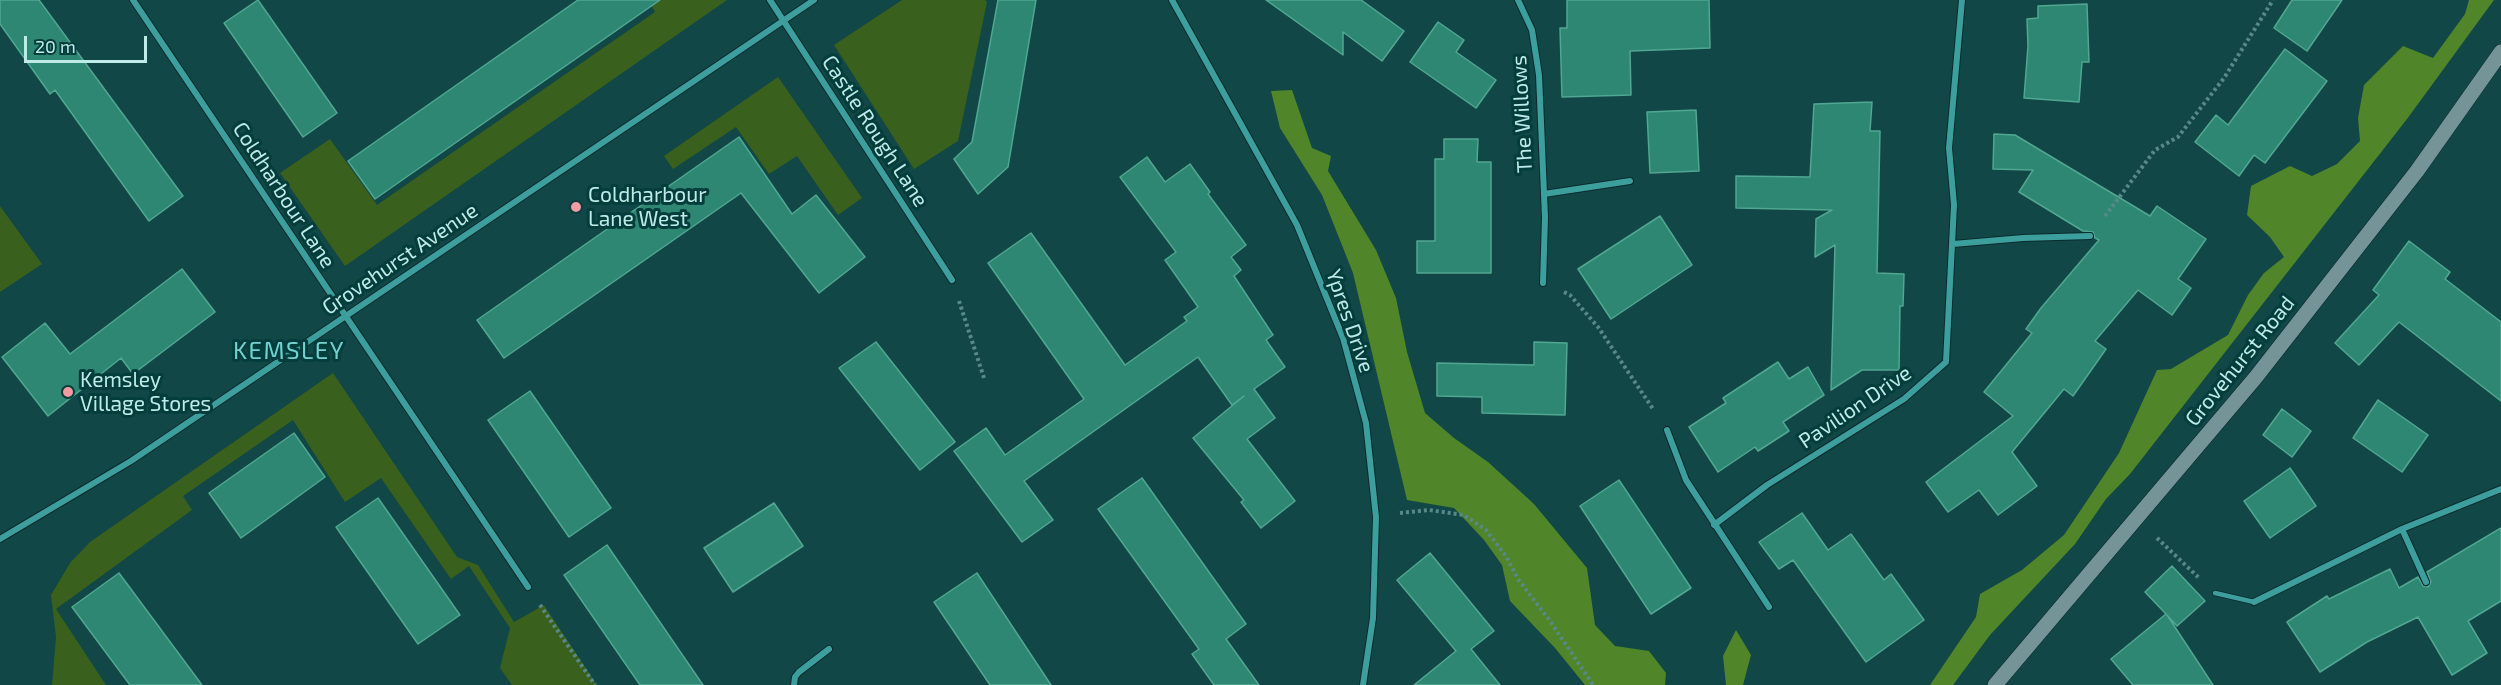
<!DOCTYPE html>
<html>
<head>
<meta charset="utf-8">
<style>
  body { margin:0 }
  #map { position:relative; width:2501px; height:685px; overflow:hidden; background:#124747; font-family:"Exo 2",sans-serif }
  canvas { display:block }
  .scale { position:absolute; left:24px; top:36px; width:123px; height:27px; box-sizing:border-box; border:3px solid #beeae8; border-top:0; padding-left:8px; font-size:18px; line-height:21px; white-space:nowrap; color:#beeae8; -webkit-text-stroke:4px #033d3c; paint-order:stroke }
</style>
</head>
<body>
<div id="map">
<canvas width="2501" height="685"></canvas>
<div class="scale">20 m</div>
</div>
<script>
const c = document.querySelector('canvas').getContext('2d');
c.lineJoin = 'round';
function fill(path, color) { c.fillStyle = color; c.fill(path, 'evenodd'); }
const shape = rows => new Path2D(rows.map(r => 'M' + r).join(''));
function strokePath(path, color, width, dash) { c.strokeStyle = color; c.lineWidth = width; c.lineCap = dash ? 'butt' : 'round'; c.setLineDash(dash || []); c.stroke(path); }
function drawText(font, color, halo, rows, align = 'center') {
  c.font = font + ' "Exo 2",sans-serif'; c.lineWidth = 6; c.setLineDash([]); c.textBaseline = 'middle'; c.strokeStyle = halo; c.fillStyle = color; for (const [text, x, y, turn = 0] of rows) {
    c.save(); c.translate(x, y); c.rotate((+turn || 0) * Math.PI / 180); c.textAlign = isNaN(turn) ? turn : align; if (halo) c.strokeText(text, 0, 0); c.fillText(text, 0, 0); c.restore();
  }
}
fill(shape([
  [648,0,727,0,345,266,280,173,330,139,377,205,655,12],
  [902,0,985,0,987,2,958,141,914,169,834,45],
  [778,77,862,198,838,215,797,156,769,174,736,127,673,169,664,156],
  [0,206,42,264,0,292],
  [333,373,457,557,478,565,514,622,544,605,597,685,512,685,500,668,510,628,469,566,451,579,381,478,345,502,293,420,183,496,192,510,56,609,106,685,52,685,56,637,51,595,70,563,90,542]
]), '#39601c');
fill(shape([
  [2469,0,2494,0,2407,119,2130,474,2106,499,2075,544,1990,635,1953,685,1930,685,1976,617,1980,594,2022,570,2064,535,2119,453,2157,370,2171,369,2228,335,2248,295,2264,273,2284,257,2270,237,2247,215,2251,186,2290,166,2312,176,2337,164,2360,141,2358,118,2364,85,2403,46,2433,58,2465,14],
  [1292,90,1312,148,1331,156,1328,171,1376,250,1396,298,1407,352,1425,413,1454,438,1488,462,1534,504,1587,568,1595,625,1615,646,1649,651,1666,673,1665,685,1585,685,1555,648,1510,601,1502,565,1484,540,1454,508,1407,500,1353,273,1322,195,1280,128,1271,91],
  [1736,630,1751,655,1743,685,1726,685,1723,656]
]), '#508529');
const building = shape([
  [0,0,39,0,183,196,149,221,55,90,50,94,0,24,0,0],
  [258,0,337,113,303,137,224,23,258,0],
  [578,0,660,0,375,199,348,161,578,0],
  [998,0,1036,0,1008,167,978,194,954,159,972,142,998,0],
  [1266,0,1361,0,1404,31,1382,61,1343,32,1343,55,1266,0],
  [1567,0,1709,0,1710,48,1630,51,1631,95,1562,97,1560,28,1567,28,1567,0],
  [2292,0,2342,0,2307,51,2274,28,2292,0],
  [2087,4,2089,62,2082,62,2079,102,2024,98,2028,46,2027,19,2038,18,2038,6,2087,4],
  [1438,22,1464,40,1456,52,1496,80,1476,108,1410,62,1438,22],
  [2285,49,2327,81,2265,163,2254,155,2239,176,2195,142,2216,115,2228,125,2285,49],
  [1872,102,1870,131,1880,131,1877,273,1904,274,1903,306,1900,306,1899,370,1862,370,1831,390,1835,245,1815,257,1816,219,1832,210,1736,208,1736,176,1810,177,1814,104,1872,102],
  [1696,110,1699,171,1650,173,1647,112,1696,110],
  [1994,134,2015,135,2150,216,2157,206,2206,239,2178,279,2191,288,2172,315,2138,290,2095,341,2106,349,2073,396,2064,389,2012,452,2037,486,1998,515,1979,490,1948,512,1926,482,2013,416,1984,392,2032,333,2026,329,2041,308,2099,240,2095,238,2093,232,2083,231,2019,192,2033,170,1993,169,1994,134],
  [739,137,792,214,816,195,865,257,819,293,741,193,504,358,477,320,739,137],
  [1444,139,1478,139,1477,162,1491,162,1491,273,1417,273,1417,241,1435,241,1435,159,1444,159,1444,139],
  [1147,157,1165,182,1190,164,1210,192,1208,194,1246,245,1231,257,1241,270,1234,276,1273,335,1266,340,1285,367,1254,389,1275,418,1247,439,1295,501,1261,528,1241,502,1244,500,1193,438,1244,396,1232,405,1198,357,1024,481,1053,520,1022,542,954,451,986,428,1005,455,1084,399,988,263,1031,233,1125,365,1187,321,1184,317,1198,307,1165,260,1176,252,1120,177,1147,157],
  [1660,216,1692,265,1611,319,1578,269,1660,216],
  [2409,241,2450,272,2445,279,2501,322,2501,401,2399,322,2359,365,2335,343,2379,295,2373,290,2409,241],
  [182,269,215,312,133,374,121,358,48,416,2,357,45,323,70,354,182,269],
  [876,342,955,442,920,470,839,368,876,342],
  [1534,342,1567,343,1565,415,1482,413,1482,397,1437,396,1437,363,1534,365,1534,342],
  [1778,362,1789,379,1808,367,1824,395,1783,422,1789,431,1758,451,1755,447,1718,472,1689,427,1726,403,1723,398,1778,362],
  [530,391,611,508,569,537,488,420,530,391],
  [2378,400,2428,435,2402,472,2353,438,2378,400],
  [2282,409,2311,431,2292,457,2263,435,2282,409],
  [294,433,325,477,241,538,209,493,294,433],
  [2290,468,2316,506,2270,538,2244,501,2290,468],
  [1142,478,1246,624,1226,639,1259,685,1214,685,1192,654,1199,649,1098,509,1142,478],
  [1619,480,1691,588,1651,614,1580,506,1619,480],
  [378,498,460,615,418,644,336,527,378,498],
  [774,503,803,546,733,592,704,548,774,503],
  [1802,513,1828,550,1851,534,1884,580,1891,574,1924,620,1866,662,1793,560,1779,569,1759,542,1802,513],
  [2501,528,2501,601,2468,621,2487,653,2452,675,2418,617,2367,642,2320,672,2287,622,2327,596,2329,599,2390,569,2399,588,2418,577,2423,586,2428,587,2431,582,2427,572,2501,528],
  [607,545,703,685,640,685,564,575,607,545],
  [1430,553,1494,631,1471,649,1500,685,1414,685,1456,651,1397,580,1430,553],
  [2172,566,2205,601,2177,626,2167,615,2213,685,2133,685,2111,659,2166,614,2145,592,2172,566],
  [119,573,202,685,130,685,72,607,119,573],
  [977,573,1051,685,990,685,934,602,977,573]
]);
fill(building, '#2d8772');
strokePath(building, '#51a791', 1.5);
const lane = shape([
  [2215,593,2254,602]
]);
const street = shape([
  [133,0,528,587],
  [770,0,952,280],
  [1172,0,1297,225,1343,338,1366,423,1376,517,1373,618,1363,685],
  [1518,0,1532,30,1539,75,1545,218,1543,283],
  [1544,194,1630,181],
  [1953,244,2023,238,2090,236],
  [1667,430,1686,480,1769,607],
  [1714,525,1767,485,1904,399,1946,362,1954,205,1949,148,1962,0],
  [2402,529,2426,582],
  [0,539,131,461,814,0],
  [2254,602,2402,529,2501,489],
  [794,685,795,677,799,672,829,649]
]);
const secondary = shape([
  [1995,685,2256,377,2417,171,2501,52]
]);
strokePath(lane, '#0c2b2b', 6);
strokePath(street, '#0c2b2b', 8);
strokePath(secondary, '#0c2b2b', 16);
strokePath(shape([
  [2105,216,2155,150,2178,137,2224,78,2273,0],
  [1564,292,1570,295,1598,327,1653,409],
  [959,301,984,378],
  [1400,513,1429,510,1464,515,1486,530,1506,556,1518,579,1550,621,1593,685],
  [2157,538,2199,578],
  [540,605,595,685]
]), '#588988', 4, [3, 3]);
strokePath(lane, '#3c9f9e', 4.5);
strokePath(street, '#3c9f9e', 6);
strokePath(secondary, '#749498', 15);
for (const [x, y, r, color] of [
  [576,207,6,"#f49aa2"],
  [68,392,6,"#f49aa2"]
]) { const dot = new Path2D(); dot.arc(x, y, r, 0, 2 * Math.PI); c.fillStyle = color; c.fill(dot); strokePath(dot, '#033d3c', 2); }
drawText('21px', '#beeae8', '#033d3c', [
  ["The Willows",1522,114,-93],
  ["Castle Rough Lane",875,131,57],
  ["Coldharbour Lane",284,195,57],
  ["Grovehurst Avenue",400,259,-34],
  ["Ypres Drive",1350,321,71],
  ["Grovehurst Road",2240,361,-51],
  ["Pavilion Drive",1855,407,-34]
]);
drawText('21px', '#beeae8', '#033d3c', [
  ["Coldharbour",588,195],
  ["Lane West",588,219],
  ["Kemsley",80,380],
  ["Village Stores",80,404]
], 'left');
c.letterSpacing = '1.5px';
drawText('24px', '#73d2d1', '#033d3c', [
  ["KEMSLEY",289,351]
]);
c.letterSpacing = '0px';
</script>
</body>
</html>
